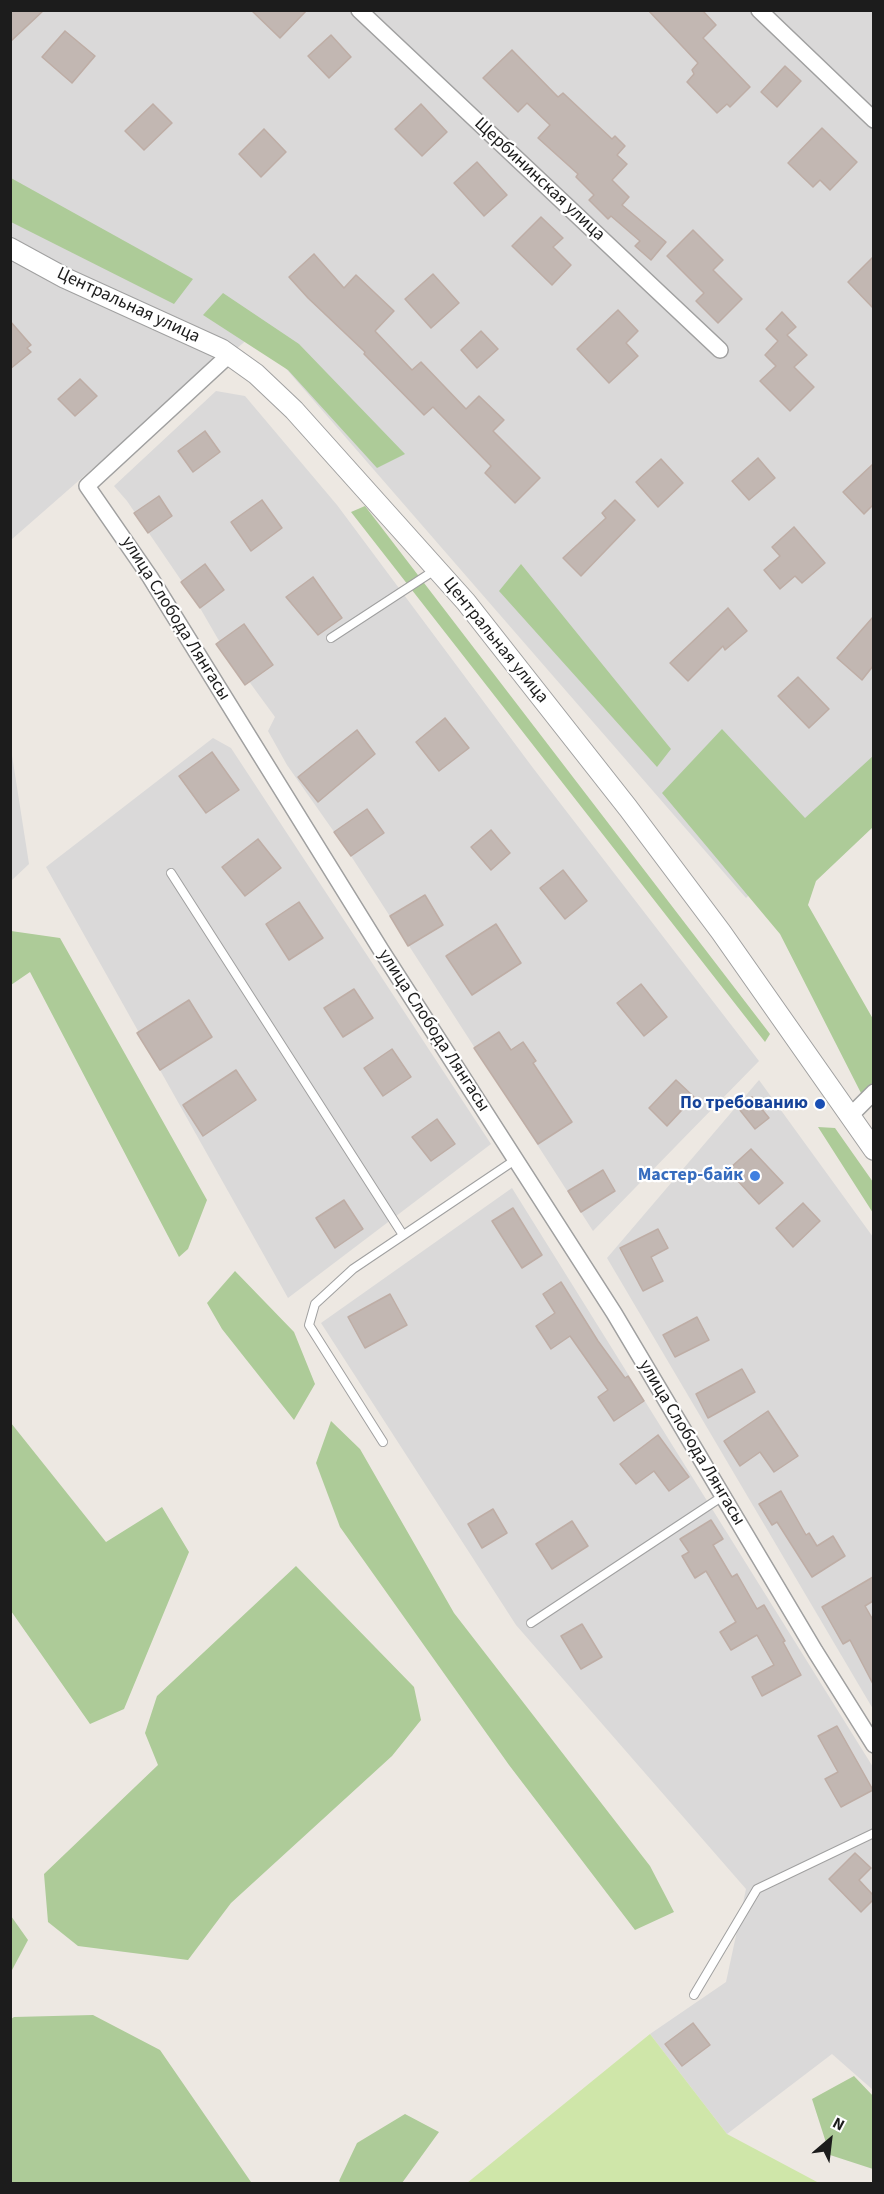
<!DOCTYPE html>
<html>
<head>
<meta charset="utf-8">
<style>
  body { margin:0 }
  #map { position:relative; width:884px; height:2194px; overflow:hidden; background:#ede8e2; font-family:"Source Sans 3",sans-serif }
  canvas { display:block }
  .frame { position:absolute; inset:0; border:12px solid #1c1c1c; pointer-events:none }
  .north { position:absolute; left:800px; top:2110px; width:60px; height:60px; -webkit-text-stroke:4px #fff; paint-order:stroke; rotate:28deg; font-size:16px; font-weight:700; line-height:24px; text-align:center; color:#1c1c1c }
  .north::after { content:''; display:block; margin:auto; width:21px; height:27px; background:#1c1c1c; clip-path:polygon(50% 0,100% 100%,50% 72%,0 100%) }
</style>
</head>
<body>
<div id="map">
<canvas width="884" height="2194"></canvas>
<div class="frame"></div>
<div class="north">N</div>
</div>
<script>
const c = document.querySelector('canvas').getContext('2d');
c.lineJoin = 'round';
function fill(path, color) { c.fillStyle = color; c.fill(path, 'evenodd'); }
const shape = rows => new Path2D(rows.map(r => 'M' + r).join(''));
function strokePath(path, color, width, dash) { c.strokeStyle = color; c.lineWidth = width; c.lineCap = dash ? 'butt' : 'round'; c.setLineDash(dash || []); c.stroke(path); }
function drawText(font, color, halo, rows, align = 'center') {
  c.font = font + ' "Source Sans 3",sans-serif'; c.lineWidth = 4.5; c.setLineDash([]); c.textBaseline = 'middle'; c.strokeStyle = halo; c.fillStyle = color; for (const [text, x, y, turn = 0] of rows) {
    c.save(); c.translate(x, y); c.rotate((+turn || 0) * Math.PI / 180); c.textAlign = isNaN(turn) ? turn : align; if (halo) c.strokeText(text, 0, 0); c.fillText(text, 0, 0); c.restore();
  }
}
fill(shape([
  [11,11,873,11,873,778,746,898,255,333,229,355,212,364,11,540],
  [216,391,245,396,337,505,533,768,759,1061,593,1231,351,856,287,765,268,731,275,717,218,639,200,608,127,501,114,486],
  [213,738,231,748,491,1144,288,1298,46,867],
  [11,749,29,864,11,881,10,881],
  [759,1080,873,1237,873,1709,607,1258],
  [512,1188,873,1767,873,2090,832,2054,727,2134,650,2034,726,1982,746,1889,516,1625,321,1323]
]), '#dad9d9');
fill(shape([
  [650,2034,727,2134,819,2183,467,2183]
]), '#cfe6a9');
fill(shape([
  [10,178,11,178,193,279,174,304,11,222],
  [223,293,299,344,405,454,377,468,288,370,203,315],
  [365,506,770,1034,765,1042,351,512],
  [521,564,671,749,657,767,499,591],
  [722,729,805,818,873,756,873,827,816,881,808,905,873,1019,873,1082,862,1095,780,934,662,793],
  [11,931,60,938,207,1200,188,1249,179,1257,30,972,11,985],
  [818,1127,835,1128,873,1182,873,1213],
  [235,1271,294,1332,315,1384,294,1420,222,1329,207,1303],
  [331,1421,360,1449,454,1613,650,1866,674,1912,635,1930,509,1765,340,1527,316,1463],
  [11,1423,106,1542,162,1507,189,1552,124,1709,90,1724,11,1611],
  [296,1566,414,1687,421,1720,392,1756,231,1903,188,1960,78,1946,48,1922,44,1874,158,1765,145,1733,157,1696],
  [11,1916,28,1940,11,1972,10,1916],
  [93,2015,160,2050,251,2182,250,2183,11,2183,11,2019,14,2017],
  [854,2076,873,2096,873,2169,830,2155,812,2099],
  [405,2114,439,2132,402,2183,341,2183,339,2181,357,2143]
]), '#adcb98');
const building = shape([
  [10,10,44,10,10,42,10,10],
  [251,10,307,10,280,38,251,10],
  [648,10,702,10,716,25,703,38,750,87,730,107,727,104,717,113,687,82,694,74,692,70,698,63,648,10],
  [65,31,95,56,72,83,42,57,65,31],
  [331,35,351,57,329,78,308,56,331,35],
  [512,50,558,97,563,93,612,139,615,136,625,146,617,155,627,164,612,180,629,197,622,205,666,242,651,260,635,246,640,241,611,216,608,219,589,200,594,195,576,177,578,174,538,138,550,125,527,103,518,112,483,78,512,50],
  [785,66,801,81,777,107,761,92,785,66],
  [153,104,172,123,144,150,125,131,153,104],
  [421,104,447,132,422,156,395,129,421,104],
  [822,128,857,162,830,190,820,180,813,187,788,163,822,128],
  [264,129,286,152,261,177,239,154,264,129],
  [477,162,507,195,484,216,454,183,477,162],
  [541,217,563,238,553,247,571,265,552,285,512,246,541,217],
  [693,230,723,260,713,270,742,299,718,323,696,301,704,293,667,256,693,230],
  [314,254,344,288,356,275,394,311,375,331,412,370,421,362,466,409,479,396,504,420,493,431,540,478,515,503,485,473,491,466,433,407,424,415,364,354,365,352,308,298,289,277,314,254],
  [873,257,873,308,848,282,873,257],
  [433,274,459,303,431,328,405,299,433,274],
  [618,310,638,331,626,343,638,356,609,383,577,349,618,310],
  [782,312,796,327,787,335,807,355,794,367,814,387,790,411,760,381,776,366,765,355,778,341,766,329,782,312],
  [10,321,31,345,27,348,31,352,10,369,10,321],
  [481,331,498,349,477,368,461,350,481,331],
  [80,379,97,396,75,416,58,399,80,379],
  [205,431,220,452,193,472,178,451,205,431],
  [758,458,775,478,749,500,732,481,758,458],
  [661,459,683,483,658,507,636,482,661,459],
  [873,464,873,505,864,514,843,492,873,464],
  [159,496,172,516,148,533,134,513,159,496],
  [262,500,282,528,251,551,231,522,262,500],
  [615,500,635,520,581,576,563,558,606,518,602,513,615,500],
  [794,527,825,563,802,583,795,576,780,589,764,570,780,556,772,547,794,527],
  [205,564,224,590,200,608,181,582,205,564],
  [313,577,342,618,318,635,286,597,313,577],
  [728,608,747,631,725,650,723,646,688,681,670,663,728,608],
  [873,617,873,666,862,680,837,658,873,617],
  [244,624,273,665,245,685,216,644,244,624],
  [798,677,829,709,809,728,778,696,798,677],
  [445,718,469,748,439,771,416,742,445,718],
  [357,730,375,754,318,802,298,777,357,730],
  [212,752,239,790,206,813,179,776,212,752],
  [367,809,384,833,351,856,334,832,367,809],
  [491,830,510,853,491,870,471,847,491,830],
  [258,839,281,868,245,896,222,867,258,839],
  [563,870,587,901,565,919,540,888,563,870],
  [425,895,443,925,408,946,390,916,425,895],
  [299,902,323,938,289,960,266,924,299,902],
  [496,924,521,963,472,995,446,956,496,924],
  [641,984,667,1017,644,1036,617,1003,641,984],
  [354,989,373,1018,343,1037,324,1008,354,989],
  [189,1000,212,1037,160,1070,137,1033,189,1000],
  [499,1032,511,1050,523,1042,536,1061,533,1063,572,1122,538,1144,474,1048,499,1032],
  [392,1049,411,1077,383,1096,364,1068,392,1049],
  [236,1070,256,1100,203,1136,183,1105,236,1070],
  [676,1080,694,1097,667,1126,649,1108,676,1080],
  [752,1097,769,1118,755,1129,739,1109,752,1097],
  [437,1119,455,1144,431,1161,412,1137,437,1119],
  [751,1149,783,1183,759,1204,728,1170,751,1149],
  [603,1170,615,1191,581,1212,568,1191,603,1170],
  [344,1200,363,1229,335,1248,316,1218,344,1200],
  [803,1203,820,1221,793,1247,776,1228,803,1203],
  [513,1208,542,1255,522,1268,492,1221,513,1208],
  [658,1229,668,1248,651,1257,663,1281,643,1291,620,1248,658,1229],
  [561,1282,598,1341,625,1378,628,1376,644,1401,614,1421,598,1397,608,1390,570,1336,551,1349,536,1326,555,1313,543,1294,561,1282],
  [390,1294,407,1325,365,1348,348,1317,390,1294],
  [697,1317,709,1340,675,1357,663,1335,697,1317],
  [742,1369,755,1392,708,1418,696,1394,742,1369],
  [768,1411,798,1456,774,1472,760,1452,740,1466,724,1441,768,1411],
  [658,1435,689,1477,669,1491,654,1471,636,1484,620,1464,658,1435],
  [781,1491,806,1535,809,1533,817,1546,833,1536,845,1556,812,1577,777,1522,772,1525,759,1504,781,1491],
  [493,1509,507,1533,482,1548,468,1524,493,1509],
  [711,1520,723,1539,713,1545,732,1577,737,1574,757,1609,764,1605,785,1641,783,1642,801,1675,762,1696,752,1677,774,1665,757,1635,731,1650,720,1632,736,1622,706,1571,695,1578,682,1556,689,1552,680,1539,711,1520],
  [572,1521,588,1546,552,1569,536,1544,572,1521],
  [873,1577,873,1601,865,1606,873,1620,873,1684,850,1640,843,1644,822,1607,873,1577],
  [582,1624,602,1657,581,1669,561,1636,582,1624],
  [837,1726,873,1790,841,1807,825,1779,838,1772,818,1736,837,1726],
  [855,1853,871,1868,859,1880,873,1895,873,1900,861,1912,829,1879,855,1853],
  [693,2023,710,2045,682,2066,665,2044,693,2023]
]);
fill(building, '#c2b7b2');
strokePath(building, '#beada5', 1.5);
const service = shape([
  [331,638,435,570],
  [171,873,403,1235],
  [383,1442,309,1325,315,1304,353,1269,515,1160],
  [531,1623,723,1496],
  [694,1995,757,1889,874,1833]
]);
const minor = shape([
  [359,10,720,350],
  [759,10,874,120],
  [229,355,87,486,150,577,381,950,614,1313,815,1651,874,1745],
  [850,1116,874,1092]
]);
const tertiary = shape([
  [10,248,65,278,221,349,256,374,294,410,466,602,628,808,721,932,874,1150]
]);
strokePath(service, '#a0a0a0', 10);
strokePath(minor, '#a0a0a0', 18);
strokePath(tertiary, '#a0a0a0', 22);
strokePath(service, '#fff', 8);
strokePath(minor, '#fff', 15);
strokePath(tertiary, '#fff', 20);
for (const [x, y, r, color] of [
  [820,1104,6,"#1a4fb4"],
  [755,1176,6,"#3f7fe0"]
]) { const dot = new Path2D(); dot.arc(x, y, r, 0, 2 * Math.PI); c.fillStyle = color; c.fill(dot); strokePath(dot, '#fff', 2); }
drawText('18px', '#1c1c1c', '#fff', [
  ["Щербининская улица",539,180,43],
  ["Центральная улица",128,306,25],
  ["улица Слобода Лянгасы",175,619,58],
  ["Центральная улица",495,641,51],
  ["улица Слобода Лянгасы",433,1031,57],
  ["улица Слобода Лянгасы",691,1443,59]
]);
drawText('bold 18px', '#164399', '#fff', [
  ["По требованию",808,1104]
], 'right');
drawText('bold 18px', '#366cbe', '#fff', [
  ["Мастер-байк",743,1176]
], 'right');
</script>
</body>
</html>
